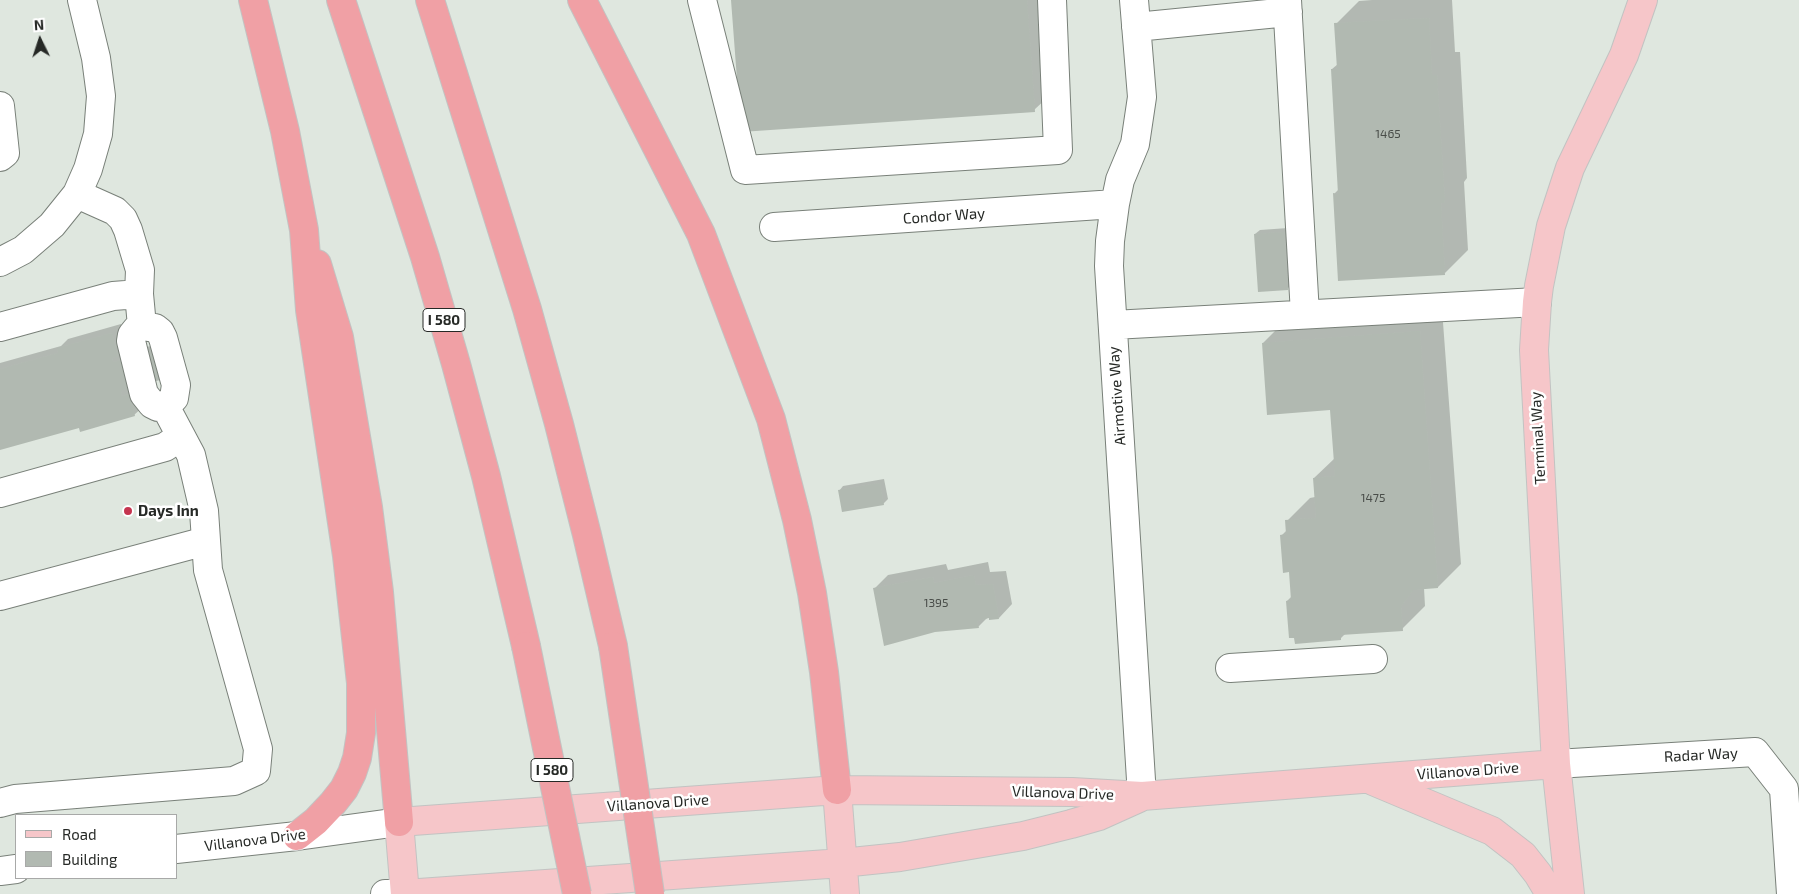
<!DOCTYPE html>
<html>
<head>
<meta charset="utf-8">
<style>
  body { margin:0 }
  #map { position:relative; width:1799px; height:894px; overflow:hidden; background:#dfe7df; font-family:"Exo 2",sans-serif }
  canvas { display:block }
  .legend { position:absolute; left:15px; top:814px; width:162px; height:65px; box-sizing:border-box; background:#fff; border:1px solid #a8a9a8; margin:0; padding:6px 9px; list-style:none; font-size:15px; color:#262926 }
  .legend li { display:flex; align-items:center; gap:10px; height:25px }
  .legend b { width:25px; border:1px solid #a8a9a8 }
  .north { position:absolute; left:15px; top:15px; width:50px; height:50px; -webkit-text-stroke:4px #fff; paint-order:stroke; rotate:356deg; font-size:14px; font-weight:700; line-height:20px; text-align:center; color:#262926 }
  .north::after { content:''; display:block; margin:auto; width:18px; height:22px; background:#262926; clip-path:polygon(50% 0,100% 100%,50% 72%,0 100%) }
</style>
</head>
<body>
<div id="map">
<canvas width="1799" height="894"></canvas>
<ul class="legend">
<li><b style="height:6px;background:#f6c6c9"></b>Road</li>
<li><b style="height:14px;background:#b1b9b1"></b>Building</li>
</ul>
<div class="north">N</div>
</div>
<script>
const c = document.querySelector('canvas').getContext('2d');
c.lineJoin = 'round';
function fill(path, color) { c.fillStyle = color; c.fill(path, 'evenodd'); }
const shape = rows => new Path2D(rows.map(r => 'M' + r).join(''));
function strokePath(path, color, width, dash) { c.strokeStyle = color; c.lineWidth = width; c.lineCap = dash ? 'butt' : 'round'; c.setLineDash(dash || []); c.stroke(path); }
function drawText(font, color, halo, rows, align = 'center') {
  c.font = font + ' "Exo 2",sans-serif'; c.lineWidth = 5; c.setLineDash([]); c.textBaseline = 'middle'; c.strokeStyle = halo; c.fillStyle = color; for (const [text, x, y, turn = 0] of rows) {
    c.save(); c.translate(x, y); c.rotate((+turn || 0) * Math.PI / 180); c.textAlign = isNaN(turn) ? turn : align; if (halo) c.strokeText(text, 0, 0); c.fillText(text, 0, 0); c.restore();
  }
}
fill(shape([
  [733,0,1041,0,1048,97,1034,110],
  [1372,0,1452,0,1455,52,1460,52,1467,178,1464,182,1468,250,1445,273,1334,194,1339,189,1332,69,1338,64,1336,24,1359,1],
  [1288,228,1292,284,1287,289,1255,234,1260,230],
  [1442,309,1461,564,1438,587,1424,588,1425,606,1402,629,1346,633,1340,639,1287,601,1292,596,1290,571,1282,535,1287,530,1287,521,1310,498,1315,497,1314,478,1335,458,1331,409,1263,343,1286,320],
  [121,324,127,345,122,354,161,343,169,370,160,379,138,385,144,406,134,415,80,426,0,448,0,363,61,346,68,339],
  [884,479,888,499,883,504,839,491,843,486],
  [988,562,990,572,1006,571,1012,604,999,618,989,616,978,627,874,589,888,575,946,564,948,570]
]), '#0003');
fill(shape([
  [731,0,1027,0,1035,112,741,132],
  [1429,18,1432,75,1437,75,1445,203,1441,203,1445,275,1338,281,1333,193,1338,194,1331,69,1337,69,1334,23],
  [1284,232,1288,290,1258,292,1254,234],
  [1420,331,1438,588,1413,590,1401,607,1403,631,1341,635,1341,640,1295,644,1294,638,1289,638,1286,601,1291,600,1289,572,1283,573,1280,535,1286,534,1285,520,1316,518,1313,478,1335,476,1330,410,1267,415,1262,343],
  [112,333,118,356,112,358,113,362,152,352,160,380,121,391,122,396,129,394,135,416,80,432,79,428,0,450,0,369,58,353,57,348],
  [880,483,884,505,842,512,838,490],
  [974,575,976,585,993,584,999,619,989,620,989,618,977,621,979,628,935,632,884,646,873,588,933,577,934,583]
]), '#b1b9b1');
const minor = shape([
  [702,0,745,170,1058,150,1052,0],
  [1134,0,1142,97,1135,144,1120,180,1115,204,1110,241,1109,266,1142,796],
  [1287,0,1305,314],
  [1136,27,1288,12],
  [0,106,5,153,0,157],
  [77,194,115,211,123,219,128,230,140,270,139,294,142,326],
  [774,227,1115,204],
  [0,262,23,250,52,225,77,194,88,169,98,134,101,96,96,58,82,0],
  [1113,325,1537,302],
  [142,326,155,328,160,332,163,338,176,385,174,398,165,406,158,407,152,404,144,394,131,341,132,335,136,330,142,326],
  [0,327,113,296,139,294],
  [0,493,165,447,180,437],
  [0,596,206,541],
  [1230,668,1373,659],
  [1556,764,1755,752,1784,789,1791,894],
  [0,803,15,799,234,781,256,771,258,749,208,570,204,511,191,455,165,406],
  [176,849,297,836,399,822],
  [0,871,16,869],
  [385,894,405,894]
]);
const major = shape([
  [1373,781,1492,831,1523,855,1538,874,1550,894],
  [837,790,845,894],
  [405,894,399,822,837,790,1072,792,1142,796,1556,764],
  [405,894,842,863,900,857,1023,836,1071,824,1099,816,1139,798],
  [1570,894,1556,764,1534,350,1537,302,1539,286,1551,226,1570,168,1624,55,1643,0]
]);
const highway = shape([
  [253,0,285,131,304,230,310,310,347,556,361,683,361,733,357,758,352,773,344,789,333,803,316,821,297,836],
  [341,0,425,257,456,364,486,476,526,646],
  [430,0,527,309,559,424,587,535,613,646],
  [582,0,701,234,771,419,797,520,812,593,824,672,837,790],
  [317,264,339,337,368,507,379,592,399,822]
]);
strokePath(minor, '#798079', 30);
strokePath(major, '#c2c3c2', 30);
strokePath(highway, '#c2c3c2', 30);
strokePath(minor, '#fff', 28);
strokePath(major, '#f6c6c9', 28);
strokePath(highway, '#f0a0a5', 28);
const highwayBridge = shape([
  [526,646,577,894],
  [613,646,650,894]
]);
strokePath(highwayBridge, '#c2c3c2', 30, []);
strokePath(highwayBridge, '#f0a0a5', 28);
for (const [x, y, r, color] of [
  [128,511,5,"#c5354f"]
]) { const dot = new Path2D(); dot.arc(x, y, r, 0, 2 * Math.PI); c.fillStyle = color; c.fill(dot); strokePath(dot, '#fff', 2); }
drawText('12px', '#494d49', null, [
  ["1465",1388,134],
  ["1475",1373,498],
  ["1395",936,603]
]);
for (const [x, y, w] of [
  [444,320,42],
  [552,770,42]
]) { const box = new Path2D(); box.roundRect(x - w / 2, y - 11.5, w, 23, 4); c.fillStyle = '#fff'; c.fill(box); strokePath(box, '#262926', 1); }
drawText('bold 14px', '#262926', null, [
  ["I 580",444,320],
  ["I 580",552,770]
]);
drawText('15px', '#262926', '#fff', [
  ["Condor Way",944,216,-4],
  ["Airmotive Way",1117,396,-94],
  ["Terminal Way",1538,438,-93],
  ["Radar Way",1701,755,-3],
  ["Villanova Drive",1468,771,-4],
  ["Villanova Drive",1063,793,2],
  ["Villanova Drive",658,803,-4],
  ["Villanova Drive",255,840,-7]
]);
drawText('bold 15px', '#262926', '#fff', [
  ["Days Inn",138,511]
], 'left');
</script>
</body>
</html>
